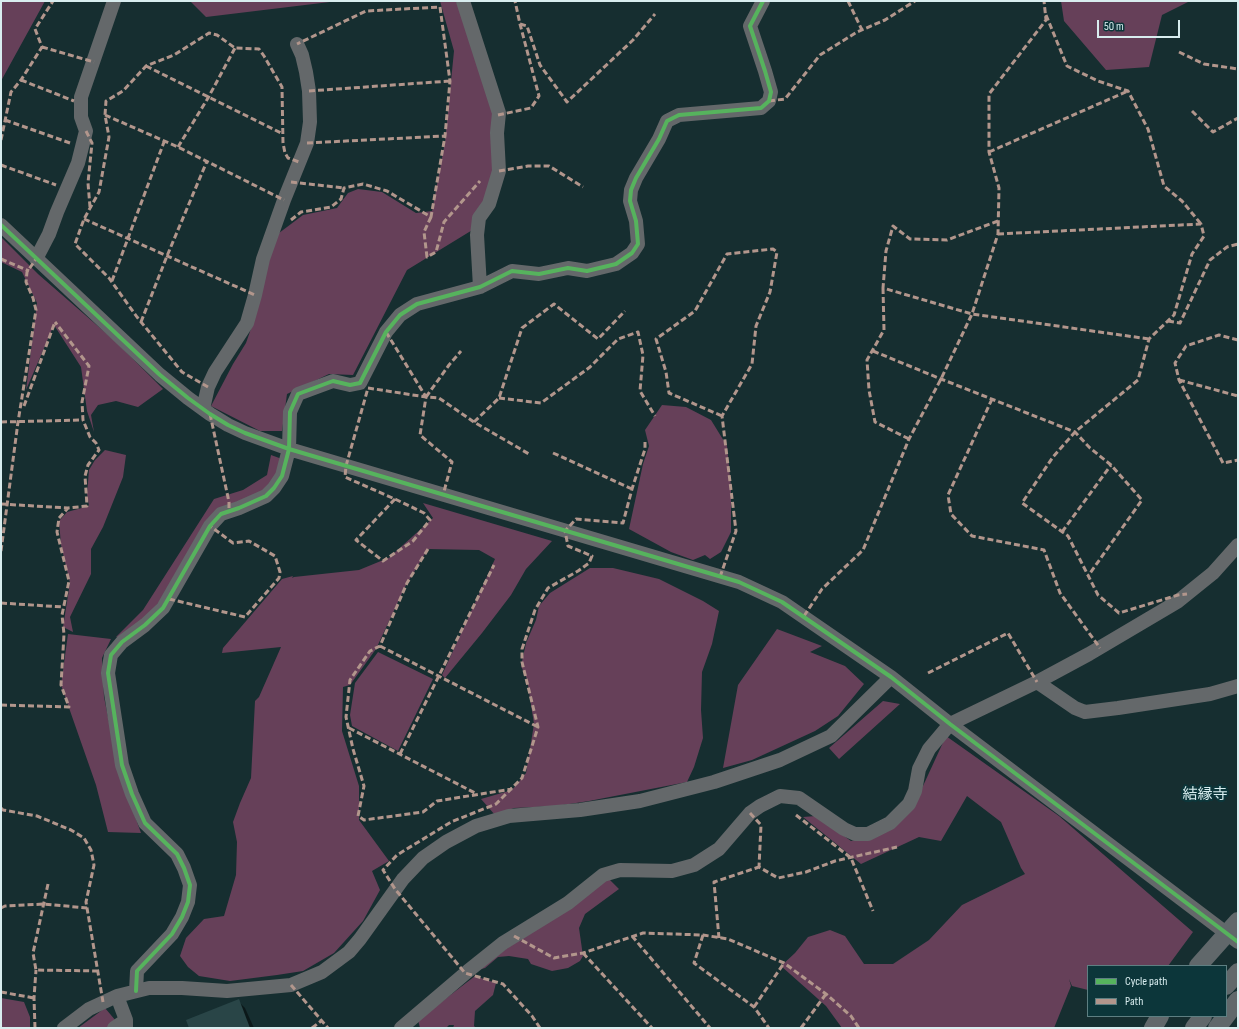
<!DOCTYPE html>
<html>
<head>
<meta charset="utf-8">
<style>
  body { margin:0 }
  #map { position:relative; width:1239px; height:1029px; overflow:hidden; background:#162e30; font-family:"Sofia Sans Condensed",sans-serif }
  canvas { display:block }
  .frame { position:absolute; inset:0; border:2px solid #d8edef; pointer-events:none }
  .legend { position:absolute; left:1087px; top:965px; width:140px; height:52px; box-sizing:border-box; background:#0c363a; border:1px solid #5e7f82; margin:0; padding:5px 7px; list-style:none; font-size:12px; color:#d8edef }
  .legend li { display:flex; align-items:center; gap:8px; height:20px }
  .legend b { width:20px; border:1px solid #5e7f82 }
  .scale { position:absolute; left:1097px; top:20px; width:83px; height:18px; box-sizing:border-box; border:2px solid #d8edef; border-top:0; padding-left:5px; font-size:12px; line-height:14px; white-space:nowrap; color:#d8edef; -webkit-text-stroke:3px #0c363a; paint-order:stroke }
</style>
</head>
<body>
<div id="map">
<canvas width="1239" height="1029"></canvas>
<div class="frame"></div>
<ul class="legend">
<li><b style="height:5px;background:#56b35d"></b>Cycle path</li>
<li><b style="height:5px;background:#b2968c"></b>Path</li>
</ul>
<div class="scale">50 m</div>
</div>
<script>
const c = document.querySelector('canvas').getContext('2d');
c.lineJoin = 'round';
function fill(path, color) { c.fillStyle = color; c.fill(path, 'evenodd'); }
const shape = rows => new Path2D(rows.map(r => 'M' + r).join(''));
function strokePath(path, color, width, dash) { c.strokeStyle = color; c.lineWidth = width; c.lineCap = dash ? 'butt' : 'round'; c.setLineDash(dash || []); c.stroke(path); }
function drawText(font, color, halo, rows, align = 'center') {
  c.font = font + ' "Sofia Sans Condensed","Noto Sans JP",sans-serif'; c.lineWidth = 4; c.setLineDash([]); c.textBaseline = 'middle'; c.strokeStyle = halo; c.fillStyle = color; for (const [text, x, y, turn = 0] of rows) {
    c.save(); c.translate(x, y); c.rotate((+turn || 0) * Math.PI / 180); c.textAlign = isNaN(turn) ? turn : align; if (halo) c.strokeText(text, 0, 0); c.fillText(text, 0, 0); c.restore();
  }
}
fill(shape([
  [1,1,45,1,1,81],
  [190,1,338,1,206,17],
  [440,1,456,1,498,110,499,171,474,229,407,270,353,375,329,374,287,394,282,431,260,431,211,406,233,364,246,343,255,317,275,236,303,215,337,208,348,193,358,189,382,192,416,213,432,211,445,142,454,51],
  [1061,1,1190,1,1162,15,1149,67,1106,70,1064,21],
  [1,237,38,274,115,341,163,389,138,407,116,401,98,405,91,415,94,432,87,411,81,367,54,325,26,390,37,303,22,272,1,262],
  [662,405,686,407,711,420,727,446,731,487,731,532,721,552,710,559,705,555,693,560,671,552,629,529,643,464,649,446,645,430],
  [105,450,126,455,123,477,103,527,91,549,91,574,70,617,73,632,63,627,70,583,61,545,59,521,67,512,89,506,87,494,89,470,95,460],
  [271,455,282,459,278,476,267,491,220,508,165,595,151,612,126,636,116,637,143,610,214,499,243,490,267,475],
  [423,503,552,541,526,569,511,595,482,633,445,678,442,675,495,559,479,550,428,549,405,587,376,649,350,685,343,687,342,731,359,786,359,820,389,861,372,871,380,890,363,921,334,953,303,971,277,975,230,981,199,976,188,967,180,956,186,938,204,919,224,916,236,875,237,842,233,822,240,803,251,778,255,701,259,697,281,647,222,653,223,648,282,579,293,576,292,578,294,577,359,570,393,556,392,555,433,518],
  [590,568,613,568,659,579,703,601,719,611,712,644,702,672,701,710,703,738,694,767,687,782,589,801,556,806,514,808,495,815,481,799,512,790,526,773,534,724,527,679,521,666,526,643,536,620,539,606,550,593],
  [777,629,822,646,810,652,845,666,864,684,838,716,815,731,752,760,723,768,738,685],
  [68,634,111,639,102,658,104,697,111,732,115,760,141,833,108,832,96,785,61,685],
  [378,652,433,679,398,751,352,726,350,715,355,683],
  [883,701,900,704,839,759,829,748],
  [946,736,1059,816,1193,932,1168,966,1088,966,1088,990,1072,986,1069,979,1071,986,1054,1028,842,1028,826,1006,781,966,795,953,808,937,830,930,845,936,864,964,893,964,929,940,962,905,1025,874,1021,868,1001,822,967,796,941,841,919,837,861,864,803,817,816,816,851,841,888,831,917,799],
  [605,875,619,889,585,914,579,928,583,956,580,961,568,968,552,971,531,964,528,959,509,956,498,957,485,968,478,970],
  [475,976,496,983,493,995,475,1011,474,1026,476,1028,453,1028,454,1025,449,1025,446,1028,420,1028,418,1020],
  [1,998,24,1002,30,1017,30,1028,1,1028],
  [105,1008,116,1021,117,1028,78,1028]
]), '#664059');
fill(shape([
  [238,1001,245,1008,254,1028,191,1028]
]), '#0007');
fill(shape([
  [239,999,250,1028,189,1028,186,1020]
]), '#294547');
strokePath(shape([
  [463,1,499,113,497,133,499,171,489,204,479,218,477,235,480,287],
  [1,225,160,375,188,398,210,414,228,425,245,433,289,449,739,582,782,602,891,677,950,724,1238,942],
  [36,259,49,234,57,212,78,163,86,131,81,117,81,97,114,1],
  [203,409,208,387,215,372,247,323,255,295,263,259,284,200,307,143,310,122,309,91,306,72,302,55,297,44],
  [1037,682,1075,708,1085,712,1118,708,1210,694,1238,686],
  [136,991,137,971,172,934,182,917,188,902,190,885,184,868,177,854,145,823,132,794,122,765,108,673,111,655,122,642,145,625,163,608,210,526,221,514,239,508,266,496,274,488,282,476,289,449,290,412,298,394,333,381,350,385,360,383,386,332,400,315,417,304,480,287,512,271,539,274,568,268,587,271,616,264,632,253,638,244,636,221,630,201,631,190,636,178,659,139,667,121,679,115,761,108,769,101,771,92,765,71,750,26,763,1],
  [117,996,126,1020,126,1028],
  [64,1028,89,1009,117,996,149,988,182,988,227,991,291,985,322,972,349,952,360,939,403,879,423,858,446,842,476,826,509,816,580,810,640,801,714,782,780,760,831,736,891,677],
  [114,1028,126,1020],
  [401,1028,468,971,503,943,568,903,603,875,620,870,672,871,694,865,719,849,750,813,760,806,780,796,799,798,844,829,855,834,868,834,890,823,909,804,915,791,919,769,929,749,950,724,1037,682,1089,654,1177,602,1213,573,1238,545]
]), '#64686a', 14);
strokePath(shape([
  [1198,966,1238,921],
  [1226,986,1238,972],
  [1153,1028,1160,1016],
  [1194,1028,1203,1016],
  [1217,1028,1238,1000]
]), '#61686b', 18);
strokePath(shape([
  [848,1,862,30],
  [1046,15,1067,66,1098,81,1128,91,1148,129,1164,186,1182,201,1201,224],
  [520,24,527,26,540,65,567,102,633,40,655,14],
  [42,47,94,62],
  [1179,52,1204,64,1238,69],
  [146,66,283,134],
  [21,80,74,101],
  [309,91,450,81],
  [769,101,785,99,820,55,857,32,885,20,915,1],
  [1192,111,1213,132,1238,118],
  [105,115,178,147,284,200],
  [498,115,531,108,539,96,520,24,515,1],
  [5,120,70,143],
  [86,131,92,143,88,183,90,207],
  [1,140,11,92,21,80,42,47,35,29,53,1],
  [307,143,445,136],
  [178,147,208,98,235,48],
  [989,152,1128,91],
  [1,165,56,185],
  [499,171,528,166,549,166,583,187],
  [291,182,344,188],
  [431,217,424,232,427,257,436,252,444,222,480,181],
  [84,219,255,295],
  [291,220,301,212,331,207,341,199,344,188,363,184,387,191,431,217,445,136,450,81,440,7,366,11,297,44],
  [998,221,947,240,910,239,893,226,886,251,883,288,972,314,1149,339],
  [998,234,1201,224,1204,236,1192,254,1174,315,1149,339,1138,380,1075,432,1053,457,1022,503,1068,536,1098,595,1119,613,1178,595,1187,594],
  [1,259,29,271],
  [112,281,164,142],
  [883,288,884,330,867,360,869,390,875,422,909,439],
  [1168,321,1180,323,1210,260,1227,247,1238,244],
  [141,322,167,256,207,161],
  [386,332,426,397,420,435,452,462,443,495],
  [1238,340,1219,335,1186,346,1175,363,1179,380,1223,463,1238,460],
  [873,351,941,379,1075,432,1090,448,1111,465,1142,500,1088,576],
  [1179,380,1238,396],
  [208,387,182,372,137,317,109,278,75,244,84,219,99,192,109,137,105,115,106,101,123,91,146,66,174,55,209,33,217,35,235,48,259,49,264,56,282,87,283,143,285,153,288,158,299,162],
  [426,397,449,365,461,351],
  [499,398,541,403,590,367,618,339,638,332,643,355,640,391,655,416],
  [992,399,948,495,951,514,972,536,1044,550,1060,593,1100,648],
  [24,406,55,322],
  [210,414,229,502,229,511],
  [1,422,83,420],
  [474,422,499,398,522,328,554,304,598,339,625,311],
  [553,453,632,489],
  [395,499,356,540,383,561,413,541,430,520,424,513,397,500,345,477,346,466,368,388,426,397,439,398,474,422,529,454],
  [1,504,68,508],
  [1062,532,1111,465],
  [428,549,407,583,380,646,370,651,350,680,346,717,353,749,364,786,358,816,364,820,423,812,437,801,512,789],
  [1,551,18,422,36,310,33,298,26,282,27,272,36,259],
  [720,577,736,531,722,416,752,364,756,326,770,292,777,252,773,249,727,254,695,311,656,339,666,372,669,393,722,416],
  [169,599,245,617,279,578,280,572,275,556,249,541,233,543,210,526],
  [1,603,63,607],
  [804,616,822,589,863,550,909,439,941,379,972,314,998,234,999,188,989,152,989,94,1046,20,1044,1],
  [380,646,538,727],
  [928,673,1008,633,1037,682],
  [1,705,69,707,61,685,64,634,62,615,69,581,57,532,59,518,68,508,87,506,85,476,88,465,99,450,96,443,90,437,83,420,82,402,89,366,55,322],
  [349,728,477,794],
  [400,754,494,565],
  [1,808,3,810,37,816,71,830,84,838,91,850,94,865,86,902,103,1002],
  [750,813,761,825,759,867,778,878,806,872,835,861,897,847],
  [796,815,851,858,873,911],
  [48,884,33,953,36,970,98,971],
  [1,908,5,906,44,904,87,908],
  [703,935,694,963,754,1007,769,1028],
  [514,936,554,958,583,953,643,933,703,935,728,939,784,963,826,994,851,1016,859,1028],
  [632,936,710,1028],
  [719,938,714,882,759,867],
  [583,953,652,1028],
  [291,985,328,1028],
  [1,992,34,998],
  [754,1007,784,963],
  [35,1028,34,998,36,970],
  [312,1028,321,1021],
  [540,1028,532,1016,503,984,465,973,395,889,383,870,397,855,451,822,496,804,522,778,538,727,522,662,522,649,535,610,548,588,578,571,589,563,592,556,568,546,565,531,576,519,623,523,632,489,645,449,645,442],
  [801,1028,826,994]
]), '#b2968c', 3, [6, 3]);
strokePath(shape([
  [1,225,160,375,188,398,210,414,228,425,245,433,289,449,739,582,782,602,891,677,950,724,1238,942],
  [136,991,137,971,172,934,182,917,188,902,190,885,184,868,177,854,145,823,132,794,122,765,108,673,111,655,122,642,145,625,163,608,210,526,221,514,239,508,266,496,274,488,282,476,289,449,290,412,298,394,333,381,350,385,360,383,386,332,400,315,417,304,480,287,512,271,539,274,568,268,587,271,616,264,632,253,638,244,636,221,630,201,631,190,636,178,659,139,667,121,679,115,761,108,769,101,771,92,765,71,750,26,763,1]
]), '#56b35d', 4);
drawText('15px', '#d8edef', '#0c363a', [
  ["結縁寺",1205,795]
]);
</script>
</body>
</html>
